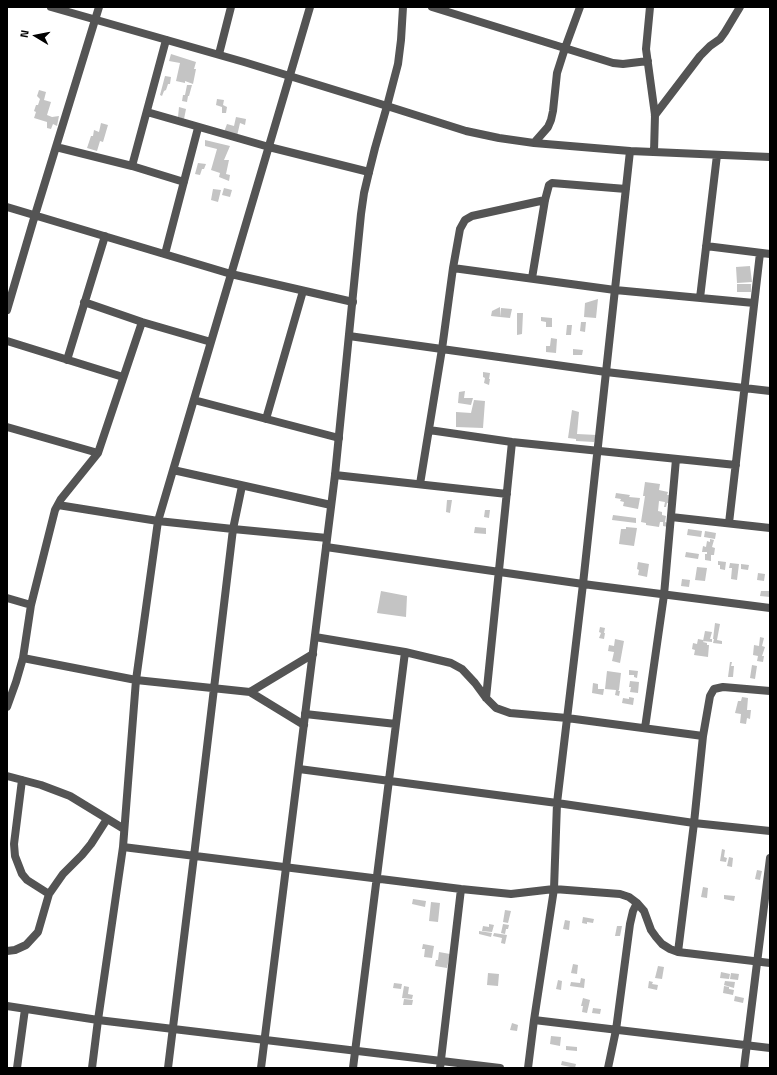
<!DOCTYPE html>
<html>
<head>
<meta charset="utf-8">
<style>
  body { margin:0 }
  #map { position:relative; width:777px; height:1075px; overflow:hidden; background:#fff; font-family:"Titillium Web",sans-serif }
  canvas { display:block }
  .frame { position:absolute; inset:0; border:8px solid #000; pointer-events:none }
  .north { position:absolute; left:16px; top:16px; width:40px; height:40px; -webkit-text-stroke:3px #fff; paint-order:stroke; rotate:280deg; font-size:11px; font-weight:700; line-height:16px; text-align:center; color:#000 }
  .north::after { content:''; display:block; margin:auto; width:14px; height:18px; background:#000; clip-path:polygon(50% 0,100% 100%,50% 72%,0 100%) }
</style>
</head>
<body>
<div id="map">
<canvas width="777" height="1075"></canvas>
<div class="frame"></div>
<div class="north">N</div>
</div>
<script>
const c = document.querySelector('canvas').getContext('2d');
c.lineJoin = 'round';
function fill(path, color) { c.fillStyle = color; c.fill(path, 'evenodd'); }
const shape = rows => new Path2D(rows.map(r => 'M' + r).join(''));
function strokePath(path, color, width, dash) { c.strokeStyle = color; c.lineWidth = width; c.lineCap = dash ? 'butt' : 'round'; c.setLineDash(dash || []); c.stroke(path); }
fill(shape([
  [171,54,196,62,194,69,196,69,193,84,185,81,185,83,176,81,180,63,169,61],
  [165,76,171,77,170,84,168,84,166,90,164,91,162,96,160,95],
  [187,85,192,85,189,96,188,96,187,102,182,101,183,95,185,95],
  [39,90,46,92,44,100,51,102,47,115,52,117,59,116,57,126,53,124,51,129,47,128,47,122,34,118,36,112,34,111,36,105,38,105,40,99,37,96],
  [217,99,224,100,223,105,227,107,226,113,222,113,222,107,216,105],
  [179,107,186,109,184,119,178,117],
  [236,117,246,119,245,125,240,123,237,136,224,132,227,124,234,126],
  [101,123,108,125,103,142,100,141,97,151,87,148,91,136,93,136,94,130,99,132],
  [205,140,230,146,224,160,229,160,226,174,230,175,229,181,219,177,220,173,211,170,217,149,205,146],
  [198,163,206,164,204,169,202,169,200,175,195,174],
  [224,188,232,190,230,197,222,195],
  [213,189,221,190,218,202,211,200],
  [750,266,752,282,737,283,736,267],
  [737,284,751,284,751,292,737,292],
  [598,299,596,318,584,317,585,303],
  [500,307,500,317,491,316,492,311],
  [501,308,512,309,510,318,500,317],
  [517,313,523,313,522,334,517,335],
  [541,317,552,318,552,327,546,327,546,322,541,321],
  [581,322,586,322,585,332,580,331],
  [567,325,572,325,571,335,566,335],
  [551,338,557,339,556,353,546,352,546,346,550,346],
  [573,349,583,350,582,355,573,355],
  [483,372,490,373,489,379,490,379,489,385,484,383,485,378,483,377],
  [465,391,464,398,473,398,471,405,458,403,459,392],
  [474,400,485,401,483,428,456,427,456,412,471,413],
  [572,410,579,412,577,434,597,435,594,442,576,441,576,439,568,438],
  [645,482,660,484,659,490,668,492,667,495,671,495,670,503,667,503,666,507,664,507,665,502,659,501,658,511,662,512,662,515,666,516,665,522,668,523,668,527,663,526,663,522,660,522,659,527,646,525,646,523,641,522,645,496,643,496],
  [616,493,630,495,629,497,640,498,638,509,623,506,624,502,620,501,621,499,615,498],
  [447,500,452,500,450,513,446,512],
  [485,510,490,510,489,518,484,517],
  [613,515,636,518,636,523,612,520],
  [475,527,486,528,486,534,474,533],
  [626,527,637,528,634,546,619,544,621,529,626,529],
  [688,529,702,531,701,537,687,535],
  [705,531,716,533,715,539,704,537],
  [710,539,714,540,712,547,715,548,714,555,711,555,711,561,705,560,705,554,707,554,707,552,702,552,703,546,706,547,707,541,710,542],
  [686,552,699,554,698,559,685,557],
  [718,561,726,562,725,570,720,569,720,565,718,565],
  [638,562,649,564,647,577,638,575,639,570,637,569],
  [730,563,739,564,737,580,731,579,732,568,729,568],
  [741,564,749,565,748,570,741,569],
  [697,567,707,568,705,581,695,580],
  [758,573,765,574,764,581,757,580],
  [682,579,690,580,689,587,681,586],
  [381,591,407,596,406,617,377,613],
  [761,591,770,591,770,597,760,596],
  [715,623,720,624,717,640,722,641,722,644,713,643,714,639,713,639],
  [600,627,605,628,604,633,605,633,604,639,599,638,601,633,599,632],
  [705,631,712,632,710,639,712,639,712,642,703,641],
  [760,637,764,638,762,646,765,647,762,656,764,656,763,662,757,661,758,656,753,655,754,645,759,646],
  [615,639,624,641,620,663,612,661,614,652,608,651,609,645,614,646],
  [698,639,703,640,703,642,707,643,707,645,709,645,708,657,694,655,695,650,692,649,693,643,697,644],
  [730,662,732,662,731,666,734,666,733,677,728,677],
  [752,665,757,666,755,679,750,678],
  [629,670,638,671,637,678,634,677,634,675,629,675],
  [607,671,621,673,619,690,618,691,620,691,619,696,615,695,616,690,605,689],
  [630,681,639,682,638,693,630,692,631,687,629,687],
  [593,683,598,684,598,689,604,689,603,695,592,693],
  [629,697,634,698,633,705,622,703,623,698,629,699],
  [742,697,748,698,747,710,751,710,750,719,747,718,746,724,740,723,741,714,735,713,738,701,741,701],
  [722,849,725,850,724,857,727,858,726,862,720,861],
  [729,857,733,858,732,867,727,866],
  [757,870,762,871,760,880,755,879],
  [703,887,708,888,707,898,701,897],
  [724,895,735,896,734,901,724,899],
  [413,899,426,901,425,907,412,904],
  [431,902,440,903,438,922,429,921],
  [505,910,511,911,508,923,503,922],
  [583,917,594,919,593,923,587,922,587,924,582,923],
  [565,920,570,921,569,930,563,929],
  [489,924,494,925,492,932,482,931,483,926,489,927],
  [503,924,509,925,508,929,506,929,505,934,501,933],
  [617,926,622,926,620,936,615,936],
  [479,931,492,933,491,937,479,934],
  [494,933,507,935,505,944,501,943,502,938,493,936],
  [423,944,434,946,432,958,424,957,425,949,422,949],
  [439,952,450,954,447,968,435,966,436,960,438,960],
  [573,964,578,965,577,974,571,973],
  [658,966,664,967,662,979,655,978],
  [721,972,730,974,729,979,720,978],
  [488,973,499,974,498,986,487,985],
  [731,973,739,974,738,980,730,979],
  [581,978,585,979,584,988,570,986,571,982,580,983],
  [558,980,562,981,561,990,556,989],
  [649,981,653,982,652,984,658,985,657,990,648,988],
  [725,981,735,982,734,988,724,985],
  [394,983,402,984,401,989,393,988],
  [404,986,409,987,408,994,413,995,412,999,402,998],
  [724,986,729,987,729,989,734,990,733,995,723,993],
  [735,996,744,998,743,1003,734,1001],
  [583,998,590,1000,587,1013,582,1012,583,1006,581,1006],
  [404,999,413,1000,412,1005,403,1005],
  [593,1008,601,1009,600,1014,592,1013],
  [512,1023,518,1025,517,1031,510,1030],
  [551,1036,561,1037,560,1046,550,1044],
  [566,1046,577,1047,577,1051,566,1050],
  [562,1061,576,1064,575,1068,561,1065]
]), '#c4c4c4');
strokePath(shape([
  [403,7,401,40,398,64,387,106,466,131,499,138,534,143,548,127,551,120,553,111,557,73,565,48,580,7],
  [432,7,613,63,623,64,648,61],
  [650,7,646,49,655,115,654,152],
  [219,54,231,7],
  [147,112,269,147,369,172],
  [655,115,700,56,710,46,720,39,725,32,740,7],
  [534,143,630,151,770,157],
  [56,147,132,166,184,182],
  [132,166,166,40],
  [7,207,231,274,353,302],
  [706,246,770,254],
  [165,254,198,128],
  [453,268,615,290,754,303],
  [532,278,545,200,549,185,552,183,626,189],
  [700,298,717,155],
  [84,302,142,322,211,342],
  [7,310,35,215,99,7],
  [349,336,606,372,770,391],
  [7,341,123,377],
  [67,360,105,236],
  [194,400,339,438],
  [266,419,303,291],
  [7,427,98,453],
  [429,430,512,442,736,465],
  [173,470,331,505],
  [335,475,507,494],
  [420,484,442,349,453,268,460,229,465,220,472,216,545,200],
  [58,505,158,521,233,529,327,538],
  [671,517,770,528],
  [729,523,760,253],
  [326,547,583,584,770,608],
  [7,598,31,605],
  [315,637,405,652,451,663,462,669,475,683,486,698,496,708,510,713,567,718,703,736],
  [23,658,136,680,250,692,304,725],
  [250,692,313,654],
  [486,698,512,442],
  [7,707,16,682,23,658,31,605,55,510,61,499,98,453,142,322],
  [305,714,396,724],
  [645,728,664,595,676,459],
  [299,769,557,803,694,823,770,831],
  [7,776,41,785,70,796,124,829],
  [22,780,14,844,15,856,22,874,27,880,49,894],
  [123,847,461,889,511,894,554,889,620,894,629,897,637,903,644,911,651,930,656,937,662,944,670,949,678,952,770,963],
  [7,951,15,950,26,945,38,932,49,894,63,874,82,855,91,844,107,819],
  [678,952,694,823,703,736,710,696,714,689,723,687,770,691],
  [7,1006,98,1020,500,1068],
  [534,1020,770,1048],
  [17,1068,25,1009],
  [92,1068,98,1020,123,847,136,680,158,521,290,75,310,7],
  [168,1068,194,856,233,529,242,486],
  [353,1068,405,652],
  [440,1068,461,889],
  [528,1068,534,1020,554,889,557,803,583,584,630,151],
  [608,1068,616,1030,630,924,633,911,637,903],
  [744,1068,770,858]
]), '#545454', 8);
strokePath(shape([
  [51,7,244,62,387,106,375,148,369,172,364,193,361,214,335,475,261,1068]
]), '#545454', 8);
</script>
</body>
</html>
